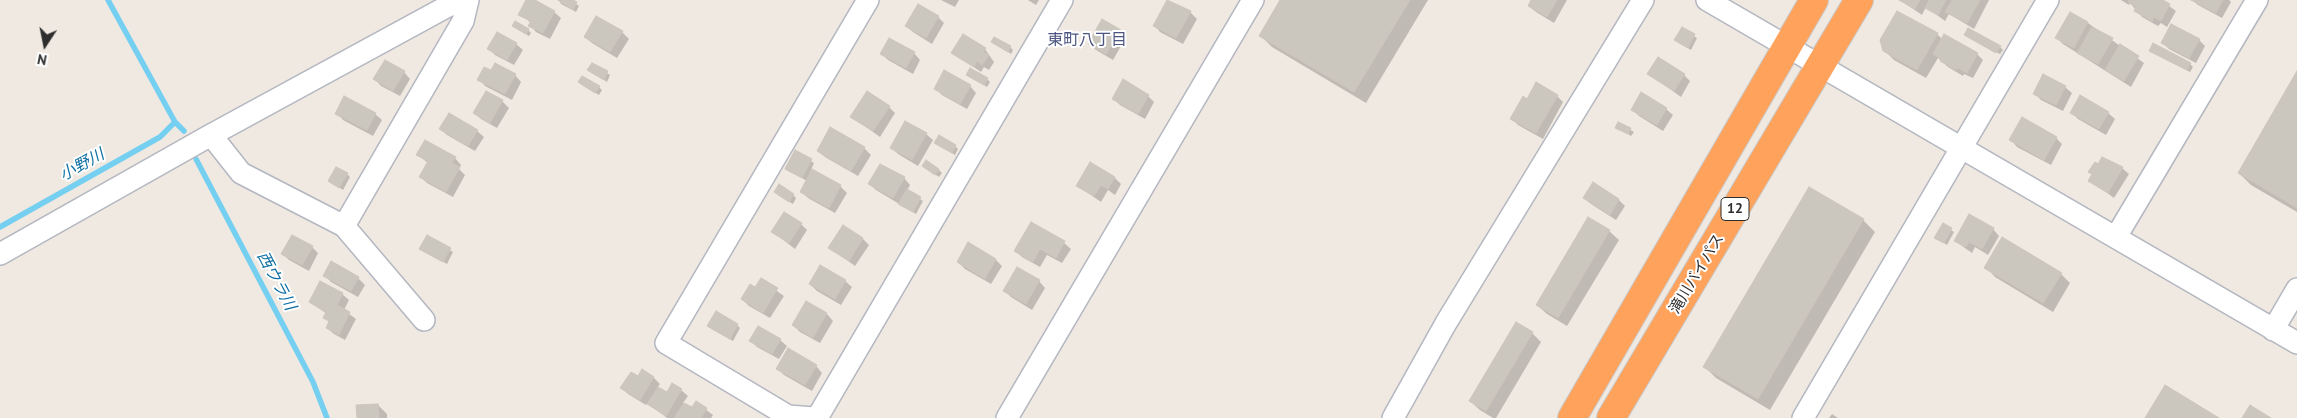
<!DOCTYPE html>
<html>
<head>
<meta charset="utf-8">
<style>
  body { margin:0 }
  #map { position:relative; width:2297px; height:418px; overflow:hidden; background:#efe9e1; font-family:"PT Sans",sans-serif }
  canvas { display:block }
  .north { position:absolute; left:20px; top:20px; width:50px; height:50px; -webkit-text-stroke:4px #fff; paint-order:stroke; rotate:191deg; font-size:14px; font-weight:700; line-height:20px; text-align:center; color:#2e2e2e }
  .north::after { content:''; display:block; margin:auto; width:18px; height:22px; background:#2e2e2e; clip-path:polygon(50% 0,100% 100%,50% 72%,0 100%) }
</style>
</head>
<body>
<div id="map">
<canvas width="2297" height="418"></canvas>
<div class="north">N</div>
</div>
<script>
const c = document.querySelector('canvas').getContext('2d');
c.lineJoin = 'round';
function fill(path, color) { c.fillStyle = color; c.fill(path, 'evenodd'); }
const shape = rows => new Path2D(rows.map(r => 'M' + r).join(''));
function strokePath(path, color, width, dash) { c.strokeStyle = color; c.lineWidth = width; c.lineCap = dash ? 'butt' : 'round'; c.setLineDash(dash || []); c.stroke(path); }
function drawText(font, color, halo, rows, align = 'center') {
  c.font = font + ' "PT Sans","Noto Sans JP",sans-serif'; c.lineWidth = 4; c.setLineDash([]); c.textBaseline = 'middle'; c.strokeStyle = halo; c.fillStyle = color; for (const [text, x, y, turn = 0] of rows) {
    c.save(); c.translate(x, y); c.rotate((+turn || 0) * Math.PI / 180); c.textAlign = isNaN(turn) ? turn : align; if (halo) c.strokeText(text, 0, 0); c.fillText(text, 0, 0); c.restore();
  }
}
fill(shape([
  [528,0,532,0,554,12,561,18,550,39,536,32,530,25,531,23,520,14],
  [559,0,570,0,579,6,576,12,561,4],
  [941,0,959,0,955,7],
  [1028,0,1039,0,1036,5],
  [1282,0,1428,0,1366,103,1272,47,1260,35],
  [1533,0,1567,0,1554,23,1536,12,1529,6],
  [1900,0,1989,0,1974,29,1949,14,1945,21,1926,7,1922,15],
  [2121,0,2161,0,2176,11,2167,27,2161,23,2158,26,2142,17,2130,3,2129,5],
  [2192,0,2229,0,2231,2,2222,18,2198,5],
  [1190,12,1197,19,1183,44,1160,32,1154,25],
  [938,17,944,23,932,44,913,32,906,26],
  [2088,23,2144,63,2131,87,2063,44,2057,38],
  [513,26,528,30,531,33,529,36],
  [1682,29,1697,38,1691,50,1679,43],
  [1120,31,1126,37,1113,60,1096,50,1089,43],
  [622,32,629,39,617,58,592,43,585,37],
  [1937,34,1942,39,1977,54,1983,60,1973,78,1964,74,1963,76,1948,67,1938,58,1926,78,1894,60,1884,50],
  [1967,36,2000,47,2003,50,2000,54],
  [2199,40,2205,46,2196,63,2169,49,2163,43],
  [993,42,1010,47,1013,50,1011,54],
  [516,44,523,50,514,65,495,55,489,48],
  [985,49,994,62,989,70,984,67,981,72,953,53],
  [2150,51,2190,64,2193,67,2190,72],
  [914,53,920,60,913,74,888,60,882,54],
  [592,64,610,75,607,82,589,70],
  [404,72,410,79,400,96,381,86,375,79],
  [492,72,515,75,521,82,512,100,485,86,479,79],
  [1649,74,1684,75,1690,81,1681,97],
  [2297,74,2297,212,2251,185,2239,173],
  [967,75,987,79,990,82,987,87],
  [582,85,599,87,602,90,599,95],
  [970,86,976,93,967,109,942,95,935,88],
  [2065,87,2072,93,2063,111,2041,100,2035,94],
  [1148,96,1154,102,1145,119,1120,105,1113,98],
  [1557,96,1563,102,1543,139,1518,125,1512,119,1527,101],
  [502,101,509,108,497,128,481,119,474,113],
  [889,107,895,113,880,137,852,117],
  [1632,109,1666,109,1673,115,1663,131,1639,116],
  [337,113,375,114,382,120,373,136,343,120],
  [2072,113,2108,113,2115,119,2106,135,2078,119],
  [1619,123,1634,132,1631,136,1617,127],
  [441,129,477,131,484,137,475,151,447,135],
  [831,129,864,148,871,155,858,176,825,157,818,151],
  [926,134,933,140,918,166,898,154,892,148],
  [2056,138,2062,144,2051,165,2017,147,2011,140],
  [936,143,955,146,958,149,955,155],
  [796,152,814,163,811,170,840,186,847,193,835,213,808,198,801,191,807,181,790,171],
  [418,155,455,158,461,165,459,169,465,175,453,197,427,183,421,177,428,163],
  [1091,164,1115,178,1121,184,1115,195,1108,190,1101,202,1078,186],
  [2099,165,2122,168,2129,174,2114,198,2090,180,2093,175,2090,172],
  [927,169,939,170,942,173,939,177],
  [347,174,350,177,343,190,329,181],
  [904,178,910,185,907,191,923,201,916,214,876,190,870,184],
  [1809,189,1863,220,1875,232,1770,410,1716,378,1705,367],
  [778,195,793,195,796,198,793,204],
  [1584,198,1619,200,1625,206,1616,220,1591,204],
  [1031,223,1064,243,1071,249,1062,263,1047,255,1040,267,1022,257,1015,250],
  [801,224,807,230,795,249,773,232],
  [1943,225,1954,232,1947,245,1936,238],
  [1993,229,1999,236,1988,255,1975,247,1972,253,1955,241],
  [1609,231,1619,240,1567,326,1547,314,1537,305],
  [427,237,453,252,447,264,421,249],
  [863,239,869,245,855,266,830,248],
  [312,247,318,253,309,271,289,260,283,254],
  [996,260,1002,266,991,284,965,269,958,262],
  [1986,267,2061,274,2070,283,2053,312,1995,277],
  [325,275,358,278,365,285,358,297,331,282],
  [761,280,784,296,770,318,749,306,742,299,756,289],
  [845,281,852,287,841,305,817,291,810,284],
  [1039,281,1045,288,1032,310,1011,297,1005,291],
  [342,294,349,300,344,310,356,319,345,340,334,334,327,328,330,322,325,317,327,314,310,302],
  [806,303,827,314,833,321,820,343,800,332,793,325],
  [737,325,740,328,733,341,712,329],
  [1532,333,1541,342,1496,418,1493,418,1480,410,1470,401],
  [780,340,787,346,779,359,757,347,751,341],
  [816,366,822,373,812,391,784,375,778,369],
  [643,371,654,378,660,384,657,388,667,394,681,390,688,396,683,403,693,409,697,403,713,415,711,418,667,418,648,403,646,405,628,394,622,388,638,378],
  [378,405,387,414,387,418,358,418],
  [1832,414,1838,418,1829,418]
]), '#0003');
strokePath(shape([
  [108,0,175,122,184,131],
  [196,159,313,382,327,418],
  [0,227,160,137,175,122]
]), '#75cff0', 5.5);
const building = shape([
  [526,0,535,0,555,11,543,33,528,26,531,21,518,15,526,0],
  [558,0,573,0,577,2,573,10,558,0],
  [1167,0,1191,11,1176,38,1153,26,1167,0],
  [1280,0,1410,0,1354,92,1259,36,1280,0],
  [1531,0,1557,0,1547,17,1528,6,1531,0],
  [1899,0,1920,0,1915,9,1899,0],
  [1929,0,1946,0,1938,15,1925,8,1929,0],
  [1952,0,1980,0,1967,23,1945,12,1952,0],
  [2129,0,2163,0,2170,4,2161,21,2154,17,2152,21,2134,11,2136,7,2128,2,2129,0],
  [2191,0,2223,0,2216,13,2191,0],
  [918,4,939,16,926,38,905,26,918,4],
  [1897,11,1938,33,1917,70,1883,51,1880,40,1897,11],
  [2070,12,2088,22,2074,48,2055,38,2070,12],
  [596,16,623,31,610,52,584,37,596,16],
  [1102,19,1121,30,1106,54,1088,44,1102,19],
  [515,21,529,29,526,34,512,26,515,21],
  [2171,24,2200,39,2189,58,2161,43,2171,24],
  [1682,27,1695,34,1688,48,1674,40,1682,27],
  [2092,27,2113,38,2098,64,2077,53,2092,27],
  [1968,28,2001,46,1996,53,1964,35,1968,28],
  [497,32,517,43,507,60,487,49,497,32],
  [963,34,986,48,983,52,989,55,982,65,977,61,974,67,951,53,963,34],
  [1944,34,1978,53,1967,73,1958,68,1956,70,1940,61,1941,59,1933,54,1944,34],
  [994,37,1011,46,1008,52,991,42,994,37],
  [889,38,915,52,906,68,880,54,889,38],
  [2153,43,2191,63,2187,70,2149,51,2153,43],
  [2120,44,2139,56,2124,81,2105,70,2120,44],
  [1658,57,1685,74,1674,91,1647,74,1658,57],
  [385,60,405,71,393,91,373,79,385,60],
  [495,63,516,74,505,94,477,80,484,67,491,70,495,63],
  [592,63,608,71,604,80,587,70,592,63],
  [970,68,988,78,984,85,966,75,970,68],
  [944,70,971,85,960,104,934,89,944,70],
  [2297,71,2297,208,2238,173,2297,71],
  [2043,74,2066,86,2056,105,2033,94,2043,74],
  [582,76,600,86,595,93,578,82,582,76],
  [1123,79,1149,95,1138,114,1112,99,1123,79],
  [1536,82,1558,95,1536,133,1510,119,1523,96,1527,99,1536,82],
  [486,91,503,100,490,123,473,113,486,91],
  [867,91,890,106,873,131,850,117,867,91],
  [1641,92,1667,108,1657,125,1631,110,1641,92],
  [2080,95,2109,112,2099,129,2070,113,2080,95],
  [344,96,376,113,367,130,335,114,344,96],
  [449,113,478,130,468,146,439,129,449,113],
  [2022,117,2057,137,2044,160,2009,140,2022,117],
  [905,121,927,133,912,160,890,148,905,121],
  [1618,122,1631,128,1628,134,1615,128,1618,122],
  [830,127,865,147,851,171,817,151,830,127],
  [939,135,956,145,952,153,934,143,939,135],
  [425,140,456,157,452,163,460,167,446,192,419,177,428,161,416,155,425,140],
  [795,150,812,159,802,178,785,169,795,150],
  [2102,157,2123,167,2108,193,2088,181,2092,174,2088,172,2095,162,2098,164,2102,157],
  [926,160,939,169,935,175,922,166,926,160],
  [1090,162,1115,177,1108,189,1101,185,1094,196,1076,186,1090,162],
  [880,164,905,177,893,198,868,184,880,164],
  [336,167,348,173,339,188,328,181,336,167],
  [812,169,841,185,829,208,800,192,812,169],
  [1593,182,1619,199,1610,215,1583,198,1593,182],
  [779,184,794,194,789,202,774,192,779,184],
  [1809,187,1864,219,1758,399,1703,367,1809,187],
  [907,189,921,197,913,212,898,204,907,189],
  [784,212,802,223,789,243,771,232,784,212],
  [1969,214,1994,228,1982,249,1969,242,1966,247,1954,241,1969,214],
  [1588,217,1610,230,1558,318,1536,305,1588,217],
  [1031,222,1065,241,1056,258,1040,249,1033,262,1014,251,1031,222],
  [1943,223,1952,228,1944,243,1934,238,1943,223],
  [843,225,863,238,849,261,828,248,843,225],
  [292,235,313,246,302,265,281,254,292,235],
  [427,235,451,248,443,262,419,249,427,235],
  [2002,237,2062,273,2043,303,1984,268,2002,237],
  [968,242,996,259,985,279,957,262,968,242],
  [331,261,359,277,351,291,323,276,331,261],
  [820,265,846,280,835,299,809,284,820,265],
  [1017,267,1040,280,1026,304,1003,291,1017,267],
  [761,278,778,288,763,313,741,299,750,284,755,287,761,278],
  [320,281,343,293,337,305,350,312,339,335,326,328,329,321,323,318,326,312,309,302,320,281],
  [806,301,827,313,813,338,792,325,806,301],
  [716,311,738,324,730,339,707,326,716,311],
  [1516,322,1533,332,1486,411,1469,401,1516,322],
  [758,326,781,339,772,354,749,341,758,326],
  [788,348,817,365,805,385,776,369,788,348],
  [642,369,654,377,640,400,620,388,631,372,638,376,642,369],
  [672,383,682,389,666,416,647,404,658,387,667,392,672,383],
  [2165,385,2219,418,2145,418,2165,385],
  [696,401,707,408,701,418,674,418,684,403,692,407,696,401],
  [378,404,379,418,357,418,356,405,378,404],
  [2250,405,2271,418,2242,418,2250,405]
]);
fill(building, '#cbc7bf');
strokePath(building, '#cbc5ba', 1);
const minor = shape([
  [1707,0,2297,343],
  [211,135,241,173,344,226,424,320],
  [344,226,463,21,468,0],
  [2116,237,2257,0],
  [0,254,211,135,459,0],
  [2273,330,2297,289],
  [814,418,788,416,666,343,868,0],
  [817,418,1062,0],
  [1007,418,1253,0],
  [1393,418,1446,323,1643,0],
  [1803,418,2048,0]
]);
const highway = shape([
  [1572,418,1814,0],
  [1611,418,1859,0]
]);
strokePath(minor, '#b4b7c1', 24);
strokePath(highway, '#c9c9c9', 30);
strokePath(minor, '#fff', 21);
strokePath(highway, '#ffa35c', 28);
for (const [x, y, w] of [
  [1735,209,28]
]) { const box = new Path2D(); box.roundRect(x - w / 2, y - 11.5, w, 23, 4); c.fillStyle = '#fff'; c.fill(box); strokePath(box, '#2e2e2e', 1); }
drawText('bold 14px', '#2e2e2e', null, [
  ["12",1735,209]
]);
drawText('15px', '#2e2e2e', '#fff', [
  ["滝川バイパス",1697,274,-59]
]);
drawText('16px', '#4d5680', '#fff', [
  ["東町八丁目",1087,40]
]);
drawText('italic 16px', '#0d6fa3', '#fff', [
  ["小野川",82,165,-29],
  ["西ウラ川",276,281,62]
]);
</script>
</body>
</html>
